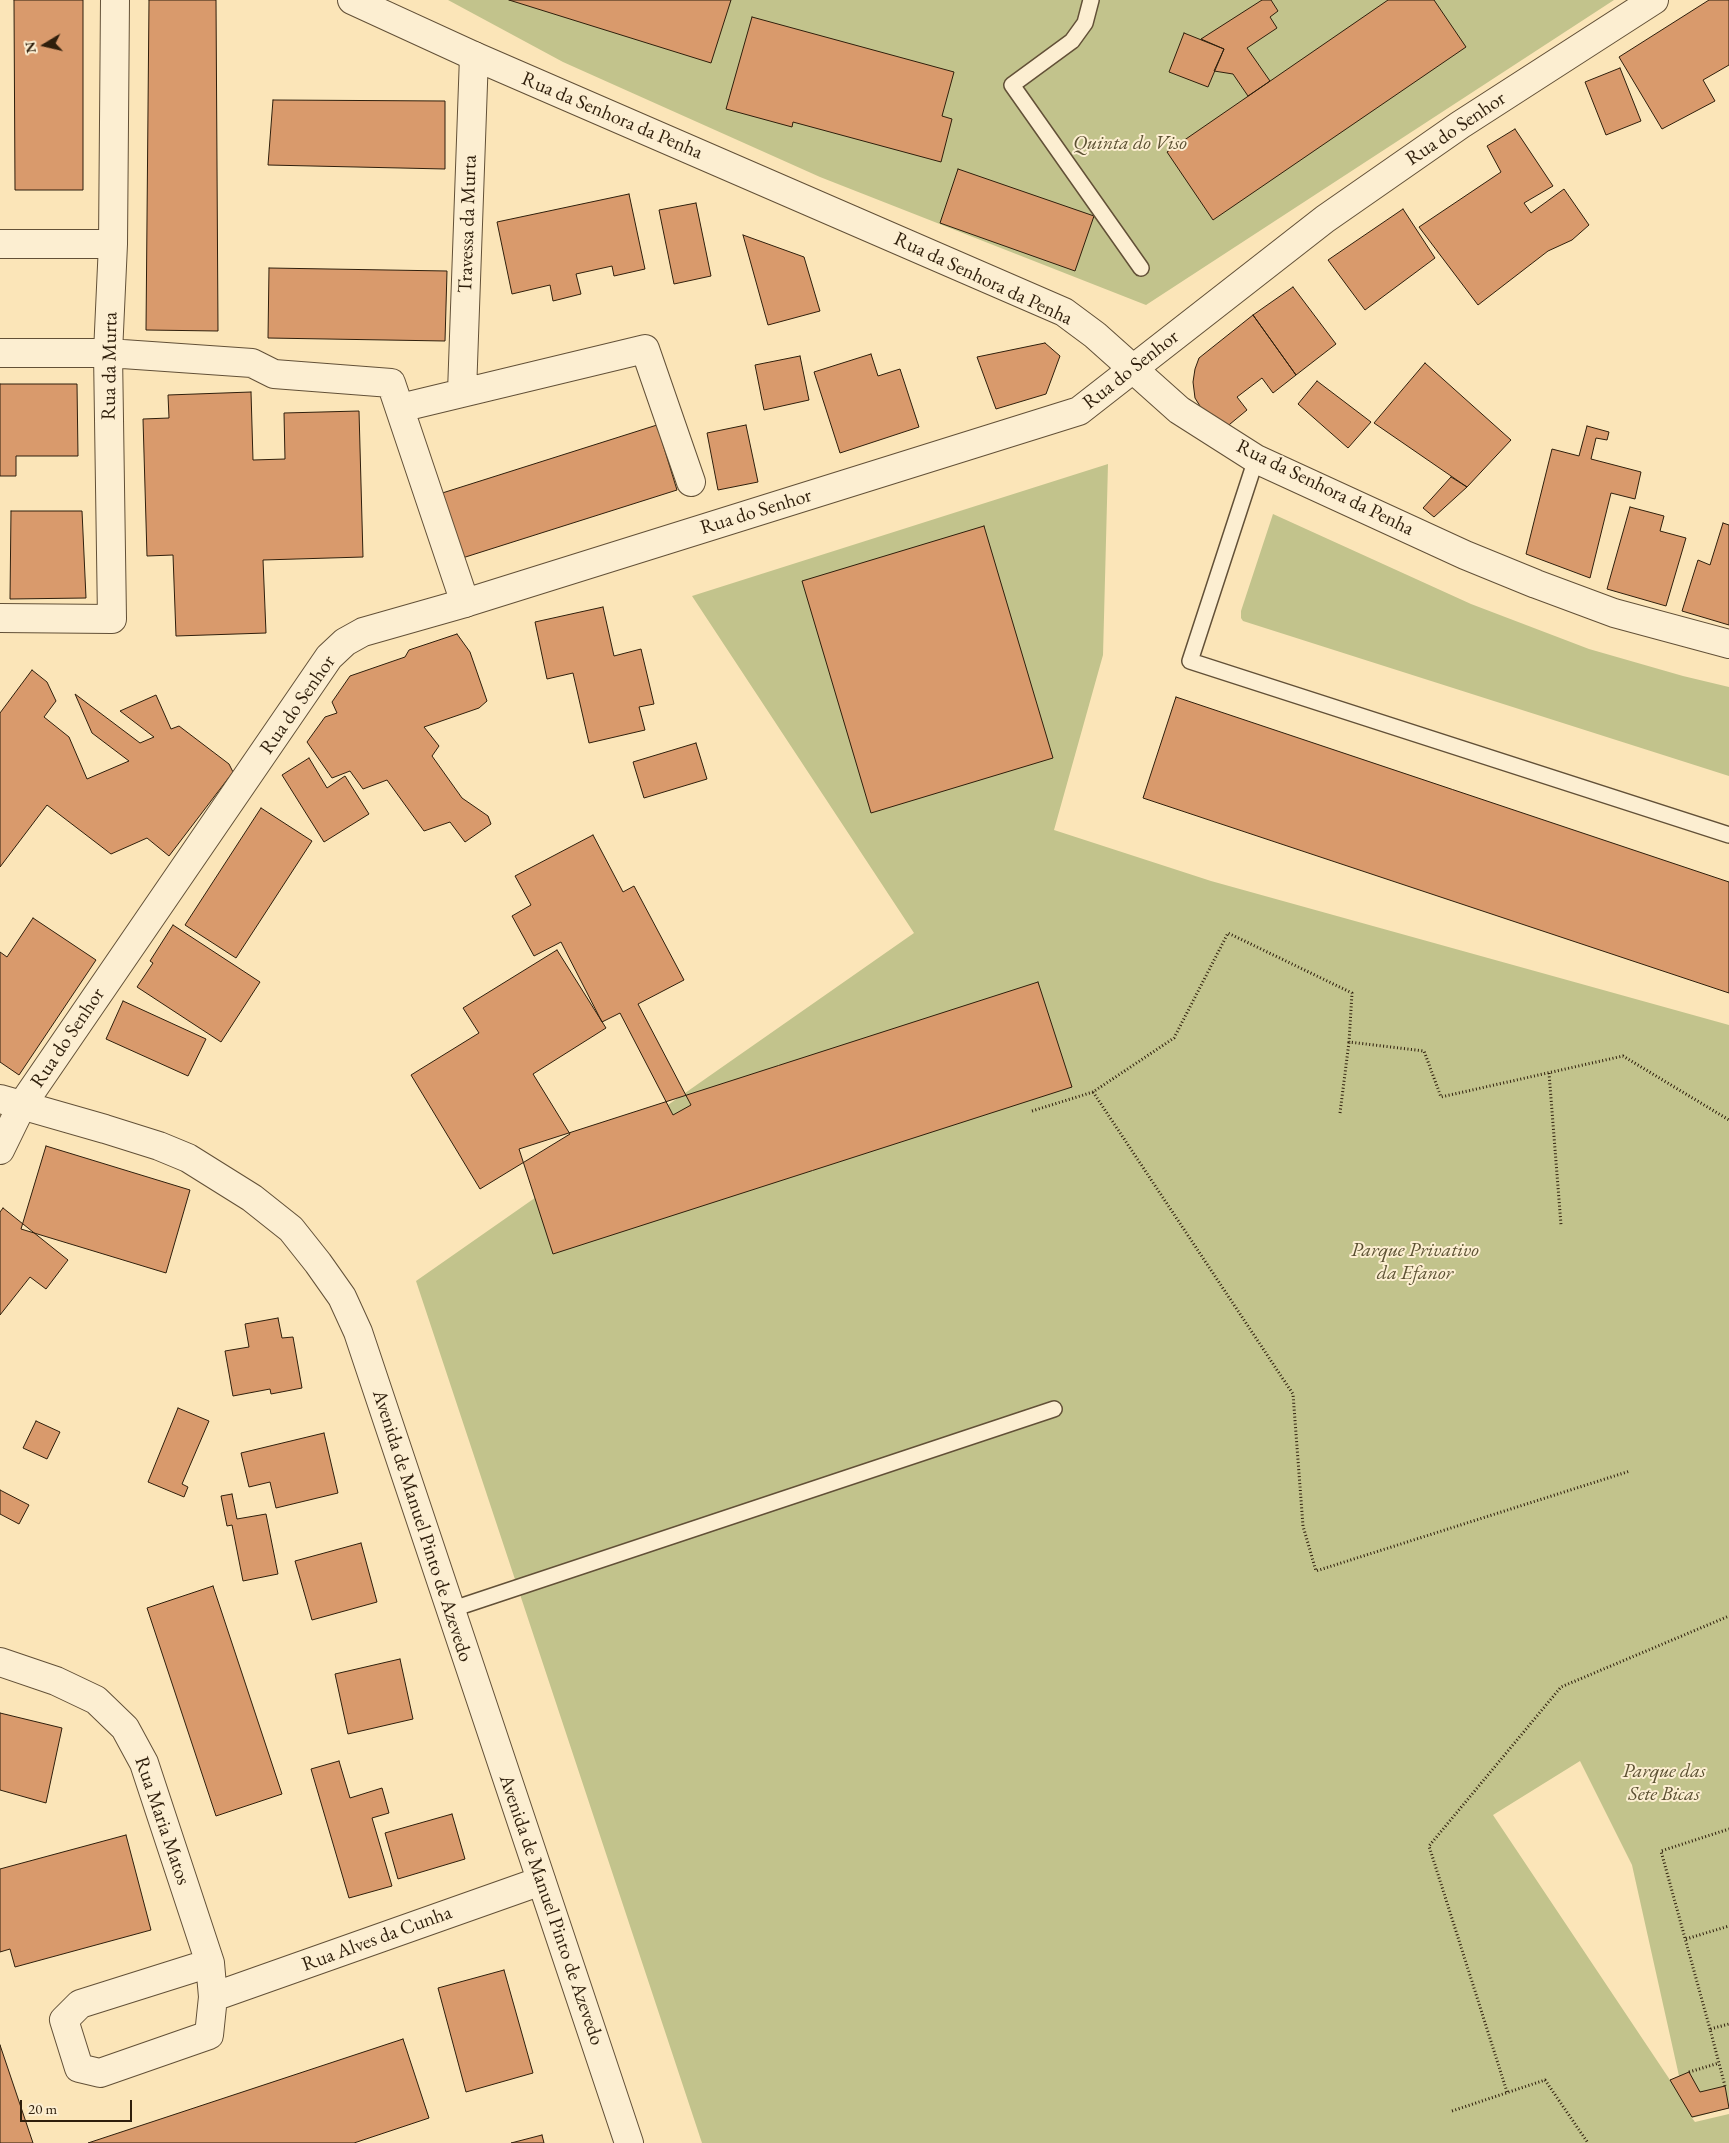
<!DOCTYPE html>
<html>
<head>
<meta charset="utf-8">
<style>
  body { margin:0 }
  #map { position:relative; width:1729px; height:2143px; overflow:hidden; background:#fbe5b8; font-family:"EB Garamond",serif }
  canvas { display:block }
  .north { position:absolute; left:20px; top:20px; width:50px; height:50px; -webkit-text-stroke:4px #fceed1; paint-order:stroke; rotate:261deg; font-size:14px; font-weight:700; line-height:20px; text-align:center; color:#2f1f0c }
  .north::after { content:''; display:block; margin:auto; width:18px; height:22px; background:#2f1f0c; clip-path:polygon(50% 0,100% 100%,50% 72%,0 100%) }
  .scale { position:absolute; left:20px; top:2100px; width:112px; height:22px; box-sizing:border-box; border:2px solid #2f1f0c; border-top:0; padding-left:6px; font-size:15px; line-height:18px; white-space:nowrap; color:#2f1f0c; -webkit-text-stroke:4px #fceed1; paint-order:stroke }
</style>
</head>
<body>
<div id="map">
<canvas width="1729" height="2143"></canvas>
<div class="north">N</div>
<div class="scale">20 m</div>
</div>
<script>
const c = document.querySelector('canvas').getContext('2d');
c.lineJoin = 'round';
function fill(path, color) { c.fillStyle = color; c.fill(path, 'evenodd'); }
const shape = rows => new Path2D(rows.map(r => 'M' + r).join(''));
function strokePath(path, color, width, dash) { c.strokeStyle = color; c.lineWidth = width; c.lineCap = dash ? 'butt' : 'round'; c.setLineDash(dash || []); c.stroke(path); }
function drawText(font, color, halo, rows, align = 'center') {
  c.font = font + ' "EB Garamond",serif'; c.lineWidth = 4; c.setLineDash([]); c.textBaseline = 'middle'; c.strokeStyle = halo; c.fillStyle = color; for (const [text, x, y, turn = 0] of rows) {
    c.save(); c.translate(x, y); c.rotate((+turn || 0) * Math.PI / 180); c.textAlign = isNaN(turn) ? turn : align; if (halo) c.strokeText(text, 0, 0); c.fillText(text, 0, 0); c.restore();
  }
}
fill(shape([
  [448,0,1614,0,1146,305,820,177,563,62],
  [1108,464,1103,655,1054,830,1211,881,1729,1025,1729,2108,1692,2118,1695,2122,1729,2114,1729,2143,702,2143,416,1281,914,933,692,596],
  [1580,1761,1632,1865,1679,2076,1670,2080,1493,1815],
  [1273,514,1471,604,1589,649,1683,676,1729,687,1729,776,1243,621,1241,618,1241,611]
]), '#c2c38c');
const building = shape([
  [14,0,83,0,83,190,15,190,14,0],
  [149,0,216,0,218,331,146,330,149,0],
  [509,0,731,0,711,63,509,0],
  [1262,0,1271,0,1278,11,1270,17,1277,28,1247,48,1270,81,1248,96,1233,74,1214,71,1224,49,1201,39,1262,0],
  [1388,0,1434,0,1466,47,1213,220,1167,152,1388,0],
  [1709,0,1729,0,1729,65,1703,80,1715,101,1662,129,1619,57,1709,0],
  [752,17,954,72,942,116,952,119,941,162,793,122,792,127,726,109,752,17],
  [1184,33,1224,49,1208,87,1169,72,1184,33],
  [1620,68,1641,121,1606,135,1585,82,1620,68],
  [273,100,445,101,445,169,268,165,273,100],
  [1515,129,1553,186,1524,203,1531,213,1564,189,1589,225,1572,240,1548,251,1478,305,1419,227,1501,172,1487,146,1515,129],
  [958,169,1094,216,1075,271,940,223,958,169],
  [629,194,645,269,614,276,612,266,576,274,581,294,553,301,550,285,512,294,497,222,629,194],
  [696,203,711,276,674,284,659,210,696,203],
  [1403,209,1435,258,1365,310,1328,260,1403,209],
  [743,235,804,257,820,311,768,325,743,235],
  [269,268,447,271,445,341,268,338,269,268],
  [1293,287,1336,344,1296,375,1253,315,1293,287],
  [1253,315,1296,375,1273,393,1262,378,1237,397,1247,410,1224,429,1203,411,1195,398,1193,382,1195,369,1199,358,1253,315],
  [1045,343,1060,356,1046,394,996,409,977,357,1045,343],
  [871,354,878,376,900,369,919,427,840,453,814,372,871,354],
  [800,356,809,400,764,410,755,365,800,356],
  [1425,363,1511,440,1467,487,1374,423,1425,363],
  [1317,381,1371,422,1348,448,1298,404,1317,381],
  [0,384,77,384,78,456,16,456,16,476,0,476,0,384],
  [251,392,253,460,285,459,284,413,359,411,363,557,263,560,266,633,176,636,173,555,147,556,143,419,169,418,168,395,251,392],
  [657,425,677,490,456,560,436,495,657,425],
  [746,425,758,482,718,490,707,433,746,425],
  [1587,426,1609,432,1607,440,1596,438,1591,459,1641,472,1635,499,1611,493,1590,578,1526,554,1552,449,1579,456,1587,426],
  [1451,477,1467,487,1434,517,1423,508,1451,477],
  [1630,507,1664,516,1660,531,1686,538,1666,606,1607,589,1630,507],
  [11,511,82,511,86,598,10,599,11,511],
  [1723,523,1729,525,1729,625,1682,611,1698,560,1710,565,1723,523],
  [984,526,1053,758,871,813,802,581,984,526],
  [603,607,614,656,641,649,654,704,639,707,645,730,589,743,573,673,547,679,535,622,603,607],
  [457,634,470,652,487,701,479,708,424,727,439,746,432,756,462,798,488,816,491,824,465,842,450,822,424,831,387,780,363,789,350,771,332,778,307,742,325,717,337,713,332,702,350,676,405,657,409,650,457,634],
  [32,670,47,682,56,701,44,717,69,737,87,779,129,761,92,733,75,694,140,743,154,737,120,711,156,695,171,729,179,726,229,764,233,772,169,856,147,838,111,854,47,805,0,867,0,713,32,670],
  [1176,697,1729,882,1729,993,1143,798,1176,697],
  [696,743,707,779,644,798,633,762,696,743],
  [309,758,327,788,345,776,369,814,324,842,282,775,309,758],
  [261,808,312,841,236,958,185,925,261,808],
  [593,835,623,892,634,886,684,980,638,1004,691,1105,673,1115,620,1013,602,1022,561,942,534,956,512,916,531,905,515,876,593,835],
  [33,918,96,960,19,1075,0,1062,0,952,7,957,33,918],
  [173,925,260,982,221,1042,137,987,153,963,150,961,173,925],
  [557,950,606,1028,533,1074,570,1134,480,1189,411,1075,479,1033,463,1008,557,950],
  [1038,982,1072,1087,553,1254,519,1149,1038,982],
  [123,1001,206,1039,188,1076,106,1039,123,1001],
  [46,1146,190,1190,166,1273,21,1229,46,1146],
  [3,1208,68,1260,46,1289,30,1277,0,1315,0,1212,3,1208],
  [278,1318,282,1338,293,1337,302,1388,271,1394,270,1389,233,1396,225,1351,249,1347,245,1324,278,1318],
  [178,1408,209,1421,182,1484,188,1487,184,1497,148,1482,178,1408],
  [36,1421,60,1432,47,1459,23,1448,36,1421],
  [324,1433,338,1493,276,1508,270,1482,249,1487,241,1453,324,1433],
  [0,1490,29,1505,19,1524,0,1514,0,1490],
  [232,1494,237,1519,266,1514,278,1574,243,1581,232,1525,227,1526,221,1496,232,1494],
  [361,1543,377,1602,312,1620,295,1561,361,1543],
  [213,1586,282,1794,216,1816,147,1608,213,1586],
  [400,1659,413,1719,348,1734,335,1674,400,1659],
  [0,1713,62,1728,46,1803,0,1790,0,1713],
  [339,1761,350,1798,382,1788,389,1813,372,1818,392,1886,349,1898,311,1769,339,1761],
  [452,1814,465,1859,398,1879,385,1833,452,1814],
  [126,1835,151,1930,15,1967,10,1949,0,1952,0,1869,126,1835],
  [504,1970,533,2073,466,2092,438,1988,504,1970],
  [403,2039,429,2118,354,2143,88,2143,403,2039],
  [0,2045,33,2143,0,2143,0,2045],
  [1689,2072,1700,2092,1725,2086,1729,2108,1692,2117,1670,2080,1689,2072],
  [542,2135,544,2143,511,2143,542,2135]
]);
fill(building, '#d99a6c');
strokePath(building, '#2f1f0c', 1);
const service = shape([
  [1091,0,1085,23,1072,41,1012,85,1141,268],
  [1256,459,1190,661,1729,835],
  [450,1610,1054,1409]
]);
const minor = shape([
  [0,244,113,244],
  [0,353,108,353,252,363,274,374,391,383,465,603],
  [462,392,474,56],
  [400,408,645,349,691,482],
  [0,618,112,619,108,353,113,244,115,0],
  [0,1150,22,1105],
  [0,1662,56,1681,96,1700,125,1728,144,1763,210,1963,213,1997,209,2035,100,2073,79,2068,64,2020,80,2004,210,1963],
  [213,1997,541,1881]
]);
const tertiary = shape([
  [352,0,474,56,1064,312,1095,335,1179,410,1256,459,1465,555,1536,584,1614,613,1729,644],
  [0,1099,105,1129,159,1146,188,1158,252,1198,291,1229,318,1263,342,1297,358,1332,629,2143],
  [22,1105,329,657,345,642,363,632,465,603,1079,411,1325,219,1460,125,1654,0]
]);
strokePath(service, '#625037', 18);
strokePath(minor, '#625037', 30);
strokePath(tertiary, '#625037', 30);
strokePath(shape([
  [1549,1073,1561,1225],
  [1093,1092,1293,1394,1303,1526,1316,1571,1630,1471],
  [1032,1111,1093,1092,1174,1038,1228,933,1352,993,1349,1042,1424,1051,1441,1097,1623,1056,1729,1120],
  [1340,1113,1349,1042],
  [1686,1939,1729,1926],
  [1710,2029,1661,1851,1729,1829],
  [1689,2072,1719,2063],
  [1725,2086,1710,2029,1729,2024],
  [1507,2092,1429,1846,1561,1687,1729,1616],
  [1452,2111,1545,2080,1588,2143]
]), '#2f1f0c', 3, [1, 2.5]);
strokePath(service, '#fceed1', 15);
strokePath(minor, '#fceed1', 28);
strokePath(tertiary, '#fceed1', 28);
drawText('20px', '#2f1f0c', '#fceed1', [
  ["Rua da Senhora da Penha",612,116,23],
  ["Rua do Senhor",1456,129,-34],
  ["Travessa da Murta",468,224,-88],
  ["Rua da Senhora da Penha",983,279,25],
  ["Rua da Murta",110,366,-89],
  ["Rua do Senhor",1131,370,-38],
  ["Rua da Senhora da Penha",1325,488,26],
  ["Rua do Senhor",756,512,-17],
  ["Rua do Senhor",298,705,-55],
  ["Rua do Senhor",68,1038,-56],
  ["Avenida de Manuel Pinto de Azevedo",422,1526,72],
  ["Rua Maria Matos",162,1821,71],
  ["Avenida de Manuel Pinto de Azevedo",551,1910,71],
  ["Rua Alves da Cunha",377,1939,-20]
]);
drawText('italic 20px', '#5b5032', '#fceed1', [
  ["Quinta do Viso",1130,144],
  ["Parque Privativo",1415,1251],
  ["da Efanor",1415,1274],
  ["Parque das",1664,1772],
  ["Sete Bicas",1664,1795]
]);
</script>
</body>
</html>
